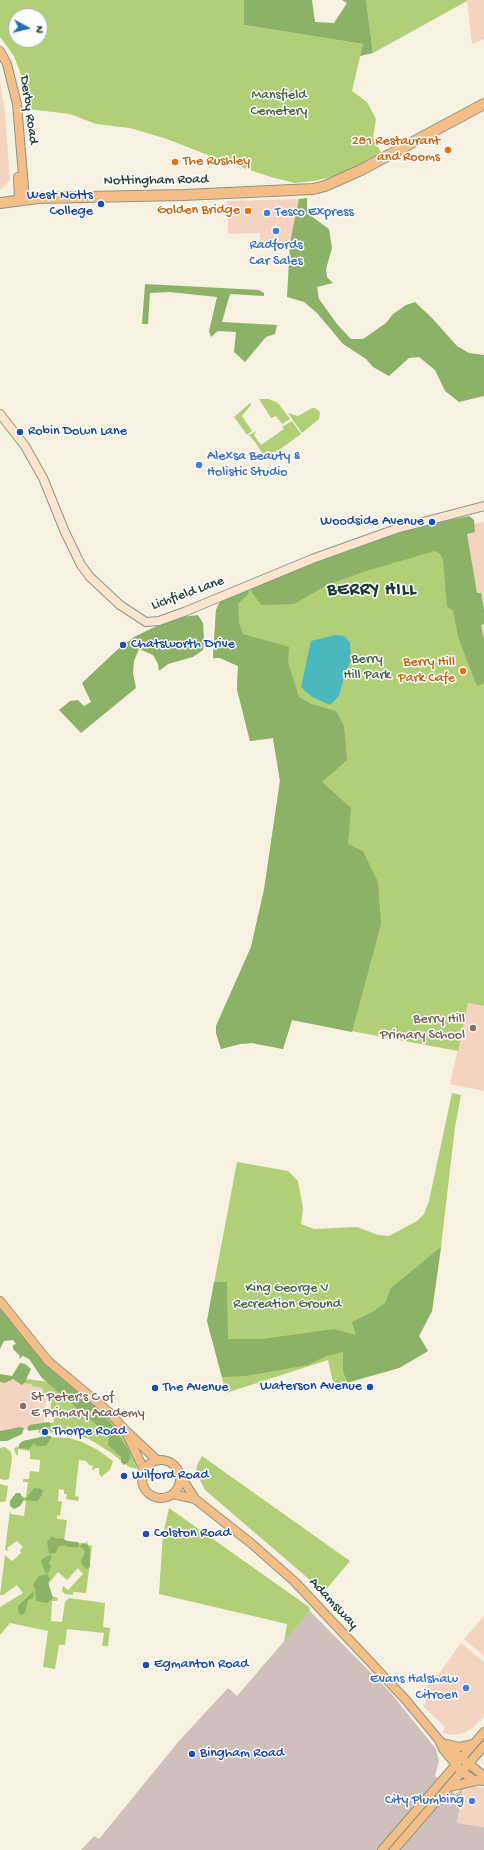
<!DOCTYPE html>
<html>
<head>
<meta charset="utf-8">
<style>
  body { margin:0 }
  #map { position:relative; width:484px; height:1850px; overflow:hidden; background:#f7f1e2; font-family:"Gochi Hand",sans-serif }
  canvas { display:block }
  .north { position:absolute; left:8px; top:8px; width:40px; height:40px; box-sizing:border-box; background:#fff; border:1px solid #a5b1ae; border-radius:50%; rotate:97deg; font-size:11px; font-weight:700; line-height:16px; text-align:center; color:#1f3d34 }
  .north::after { content:''; display:block; margin:auto; width:14px; height:18px; background:#1f6fb2; clip-path:polygon(50% 0,100% 100%,50% 72%,0 100%) }
</style>
</head>
<body>
<div id="map">
<canvas width="484" height="1850"></canvas>
<div class="north">N</div>
</div>
<script>
const c = document.querySelector('canvas').getContext('2d');
c.lineJoin = 'round';
function fill(path, color) { c.fillStyle = color; c.fill(path, 'evenodd'); }
const shape = rows => new Path2D(rows.map(r => 'M' + r).join(''));
function strokePath(path, color, width, dash) { c.strokeStyle = color; c.lineWidth = width; c.lineCap = dash ? 'butt' : 'round'; c.setLineDash(dash || []); c.stroke(path); }
function drawText(font, color, halo, rows, align = 'center') {
  c.font = font + ' "Gochi Hand",sans-serif'; c.lineWidth = 3; c.setLineDash([]); c.textBaseline = 'middle'; c.strokeStyle = halo; c.fillStyle = color; for (const [text, x, y, turn = 0] of rows) {
    c.save(); c.translate(x, y); c.rotate((+turn || 0) * Math.PI / 180); c.textAlign = isNaN(turn) ? turn : align; if (halo) c.strokeText(text, 0, 0); c.fillText(text, 0, 0); c.restore();
  }
}
fill(shape([
  [467,0,484,0,484,39,472,44],
  [0,82,5,113,10,180,0,190],
  [299,199,290,243,260,244,260,233,228,234,227,201],
  [484,522,484,652,465,526],
  [468,1003,484,1006,484,1091,450,1084],
  [0,1375,50,1382,57,1402,46,1401,44,1426,0,1434],
  [484,1616,484,1656,464,1639],
  [461,1643,484,1662,484,1716,473,1728,464,1733,451,1735,443,1733,445,1727,423,1706,427,1702,419,1694,438,1675],
  [469,1786,484,1788,484,1827,457,1823,463,1788]
]), '#f4d3c1');
fill(shape([
  [310,1611,391,1693,436,1749,439,1761,435,1776,455,1794,463,1788,457,1823,484,1827,484,1850,81,1850,94,1836,99,1839,179,1741,228,1688,237,1696]
]), '#d0c0bc');
fill(shape([
  [0,0,244,0,244,25,363,44,352,91,367,102,376,119,373,138,382,154,339,175,314,181,295,183,271,177,223,161,167,139,130,128,96,124,70,114,28,109,22,77,14,56,0,37],
  [16,16,40,16,40,40,16,40],
  [366,0,467,0,467,1,373,53],
  [259,399,269,399,278,403,290,419,282,424,276,416,271,418],
  [250,403,251,405,242,416,252,431,247,435,234,417],
  [312,408,315,408,320,412,319,419,302,433,288,413,298,416],
  [292,421,301,434,279,450,264,456,255,442,250,436,248,436,256,431,254,435,261,445,284,429,282,427],
  [433,523,484,652,484,1006,468,1003,458,1051,292,1020,283,1049,252,1043,240,1044,221,1049,216,1033,216,1026,251,947,264,890,280,781,273,738,250,741,237,689,238,666,220,658,213,658,216,610,249,588,319,561],
  [452,1093,461,1095,455,1127,441,1247,432,1311,419,1336,428,1351,399,1368,334,1387,328,1360,226,1393,207,1321,237,1162,288,1171,298,1181,303,1208,301,1224,314,1229,357,1227,378,1235,389,1236,417,1221,424,1214,429,1201],
  [0,1307,113,1421,132,1449,137,1469,129,1467,110,1452,89,1439,71,1433,70,1427,67,1426,65,1432,39,1433,38,1427,54,1422,53,1414,47,1414,50,1411,52,1395,44,1393,43,1388,32,1386,32,1384,24,1383,24,1379,49,1382,0,1315],
  [45,1437,69,1438,82,1442,98,1450,113,1461,110,1470,101,1477,99,1473,99,1468,95,1468,94,1470,92,1470,93,1466,89,1465,86,1461,79,1460,75,1496,79,1497,78,1501,66,1499,67,1494,64,1494,64,1490,59,1489,58,1501,62,1502,60,1516,57,1515,57,1519,67,1520,64,1541,85,1544,87,1541,88,1545,92,1546,86,1593,73,1592,73,1595,65,1594,62,1591,63,1586,68,1590,83,1574,78,1568,67,1580,58,1572,49,1583,47,1595,58,1598,57,1601,52,1601,51,1621,62,1622,65,1602,69,1598,105,1603,103,1627,110,1628,108,1646,102,1646,104,1633,67,1629,65,1645,59,1645,55,1669,43,1667,48,1631,10,1623,0,1635,0,1607,23,1593,17,1585,3,1595,0,1595,5,1555,12,1561,21,1553,20,1550,23,1547,17,1541,7,1548,9,1551,5,1550,10,1511,11,1514,24,1516,26,1501,12,1500,13,1496,26,1497,28,1482,23,1482,23,1479,29,1479,30,1471,39,1472,40,1464,40,1460,30,1459,30,1451,18,1449,18,1455,16,1455,14,1448,19,1446,23,1441],
  [5,1447,11,1452,12,1458,9,1479,5,1480,0,1479,0,1448],
  [202,1456,350,1561,324,1592,205,1490,196,1472,197,1465],
  [0,1484,8,1486,6,1501,3,1502,0,1502],
  [169,1508,309,1607,310,1611,284,1642,287,1624,159,1594,163,1534]
]), '#b1cf76');
fill(shape([
  [244,0,312,0,315,22,334,23,347,3,342,0,366,0,373,53,360,56,363,44,244,25],
  [307,198,307,213,329,229,332,248,326,269,327,277,333,283,317,287,319,299,337,324,351,339,363,339,386,323,393,314,406,305,415,302,432,318,457,346,469,353,484,355,484,396,459,402,445,391,435,370,419,357,409,358,389,376,373,367,366,359,343,344,317,313,304,302,287,297,290,243,294,222,299,199],
  [145,284,259,290,264,293,264,296,230,294,222,322,277,325,275,334,266,337,245,362,234,352,236,332,218,331,211,337,209,331,217,297,169,292,150,293,148,324,142,324],
  [469,516,474,520,475,532,467,534,477,593,481,593,484,610,484,624,481,625,484,640,484,683,477,686,459,640,453,611,447,606,443,559,439,553,435,551,366,571,327,585,294,604,261,605,249,588,248,594,238,604,239,623,243,634,289,647,288,662,299,697,311,704,336,711,344,726,347,760,322,782,351,808,348,844,363,851,378,882,381,924,352,1032,292,1020,283,1049,252,1043,240,1044,221,1049,216,1033,216,1026,251,947,264,890,280,781,273,738,250,741,237,689,238,666,220,658,213,658,216,610,221,599,249,588,366,542,433,523],
  [198,615,203,623,204,639,203,650,193,657,168,664,159,671,158,664,153,655,139,649,134,661,133,673,136,688,81,733,59,710,70,701,78,700,84,706,91,702,82,683,117,650,134,637,165,622,181,617],
  [441,1247,432,1311,419,1336,428,1351,399,1368,348,1382,343,1372,343,1352,326,1356,308,1365,246,1376,222,1377,207,1321,214,1282,227,1282,228,1339,262,1339,334,1329,356,1335,352,1322,374,1311,385,1303,391,1288],
  [0,1308,40,1357,62,1379,97,1407,113,1426,129,1451,131,1458,127,1463,124,1465,121,1462,121,1457,108,1445,109,1438,99,1427,42,1378,29,1359,23,1356,19,1359,20,1356,13,1349,13,1345,16,1344,13,1340,4,1341,0,1349],
  [20,1363,25,1364,31,1369,25,1382,22,1385,13,1379,5,1383,0,1382,0,1374,12,1376],
  [49,1422,51,1424,48,1428,29,1431,27,1429,29,1425],
  [20,1427,24,1428,22,1434,7,1441,0,1441,0,1431],
  [45,1436,51,1436,51,1438,46,1446,36,1446,34,1443,29,1449,19,1448,19,1444,23,1441],
  [34,1488,42,1489,43,1491,42,1495,37,1501,25,1500],
  [16,1493,20,1493,24,1500,20,1506,14,1509,10,1506,10,1501],
  [52,1536,56,1539,62,1538,67,1541,78,1542,79,1545,78,1547,68,1547,65,1545,58,1547,56,1553,49,1554,47,1542],
  [82,1543,87,1544,90,1549,90,1566,87,1569,83,1566,81,1561,85,1552,83,1548,80,1547],
  [49,1555,52,1556,49,1563,51,1566,48,1574,45,1572,41,1560],
  [47,1574,50,1579,48,1582,53,1598,47,1603,36,1601,35,1588,33,1586,35,1581,39,1576],
  [34,1591,33,1598,28,1600,25,1613,22,1615,19,1614,18,1606]
]), '#8cb267');
fill(shape([
  [335,635,344,636,350,642,351,660,345,674,339,696,330,705,312,697,301,687,311,641]
]), '#4ab9bf');
const secondary = shape([
  [0,414,25,446,43,478,65,532,81,565,90,577,120,605,146,622,159,621,184,612,312,559,396,529,484,506]
]);
const primary = shape([
  [0,51,7,64,17,104,25,199],
  [18,177,19,200],
  [0,1301,48,1361,110,1413,126,1431,157,1460],
  [126,1432,144,1470],
  '142 1479a19 19 0 1 1 38 0a19 19 0 1 1-38 0Z',
  [180,1475,195,1499,252,1544,295,1582,405,1699,439,1740,443,1749,462,1772,474,1780,484,1781],
  [173,1494,195,1499],
  [439,1740,484,1776],
  [447,1744,459,1747,473,1744],
  [449,1787,476,1781],
  [382,1850,484,1732],
  [394,1850,484,1746]
]);
const highway = shape([
  [0,203,38,198,184,195,313,189,325,186,361,170,484,104]
]);
strokePath(secondary, '#8b978b', 10);
strokePath(primary, '#8b978b', 10);
strokePath(highway, '#8b978b', 12);
strokePath(secondary, '#fbe5cf', 8);
strokePath(primary, '#f6be87', 8);
strokePath(highway, '#f6be87', 10);
for (const [x, y, r, color] of [
  [448,150,4,"#e8710a"],
  [175,162,4,"#e8710a"],
  [101,204,4,"#1a4fb4"],
  [248,211,4,"#e8710a"],
  [267,213,4,"#3f7fe0"],
  [276,231,4,"#3f7fe0"],
  [20,432,4,"#1a4fb4"],
  [199,465,4,"#3f7fe0"],
  [432,522,4,"#1a4fb4"],
  [123,645,4,"#1a4fb4"],
  [463,671,4,"#e8710a"],
  [473,1028,4,"#8d6e63"],
  [370,1387,4,"#1a4fb4"],
  [155,1388,4,"#1a4fb4"],
  [23,1406,4,"#8d6e63"],
  [45,1432,4,"#1a4fb4"],
  [124,1476,4,"#1a4fb4"],
  [146,1534,4,"#1a4fb4"],
  [146,1665,4,"#1a4fb4"],
  [466,1688,4,"#3f7fe0"],
  [192,1754,4,"#1a4fb4"],
  [472,1801,4,"#3f7fe0"]
]) { const dot = new Path2D(); dot.arc(x, y, r, 0, 2 * Math.PI); c.fillStyle = color; c.fill(dot); strokePath(dot, '#fff', 1.5); }
drawText('14px', '#446244', '#fff', [
  ["Mansfield",279,96],
  ["Cemetery",279,112],
  ["Berry",367,660],
  ["Hill Park",367,676],
  ["King George V",287,1289],
  ["Recreation Ground",287,1305]
]);
drawText('14px', '#1f3d34', '#fff', [
  ["Derby Road",28,110,82],
  ["Nottingham Road",156,181,-1],
  ["Lichfield Lane",188,594,-20],
  ["Adamsway",333,1604,47]
]);
drawText('14px', '#c56008', '#fff', [
  ["281 Restaurant",440,142],
  ["and Rooms",440,158],
  ["The Rushley",183,162,"left"],
  ["Golden Bridge",240,211],
  ["Berry Hill",455,663],
  ["Park Cafe",455,679]
], 'right');
drawText('14px', '#164399', '#fff', [
  ["West Notts",93,196,"right"],
  ["College",93,212,"right"],
  ["Robin Down Lane",28,432],
  ["Woodside Avenue",424,522,"right"],
  ["Chatsworth Drive",131,645],
  ["Waterson Avenue",362,1387,"right"],
  ["The Avenue",163,1388],
  ["Thorpe Road",53,1432],
  ["Wilford Road",132,1476],
  ["Colston Road",154,1534],
  ["Egmanton Road",154,1665],
  ["Bingham Road",200,1754]
], 'left');
drawText('14px', '#366cbe', '#fff', [
  ["Tesco Express",275,213],
  ["Radfords",276,246,"center"],
  ["Car Sales",276,262,"center"],
  ["Alexsa Beauty &",207,457],
  ["Holistic Studio",207,473],
  ["Evans Halshaw",458,1680,"right"],
  ["Citroen",458,1696,"right"],
  ["City Plumbing",464,1801,"right"]
], 'left');
drawText('14px', '#785e54', '#fff', [
  ["Berry Hill",465,1020],
  ["Primary School",465,1036],
  ["St Peter's C of",31,1398,"left"],
  ["E Primary Academy",31,1414,"left"]
], 'right');
c.letterSpacing = '1px';
drawText('bold 18px', '#1f3d34', '#fff', [
  ["BERRY HILL",372,591]
]);
c.letterSpacing = '0px';
</script>
</body>
</html>
